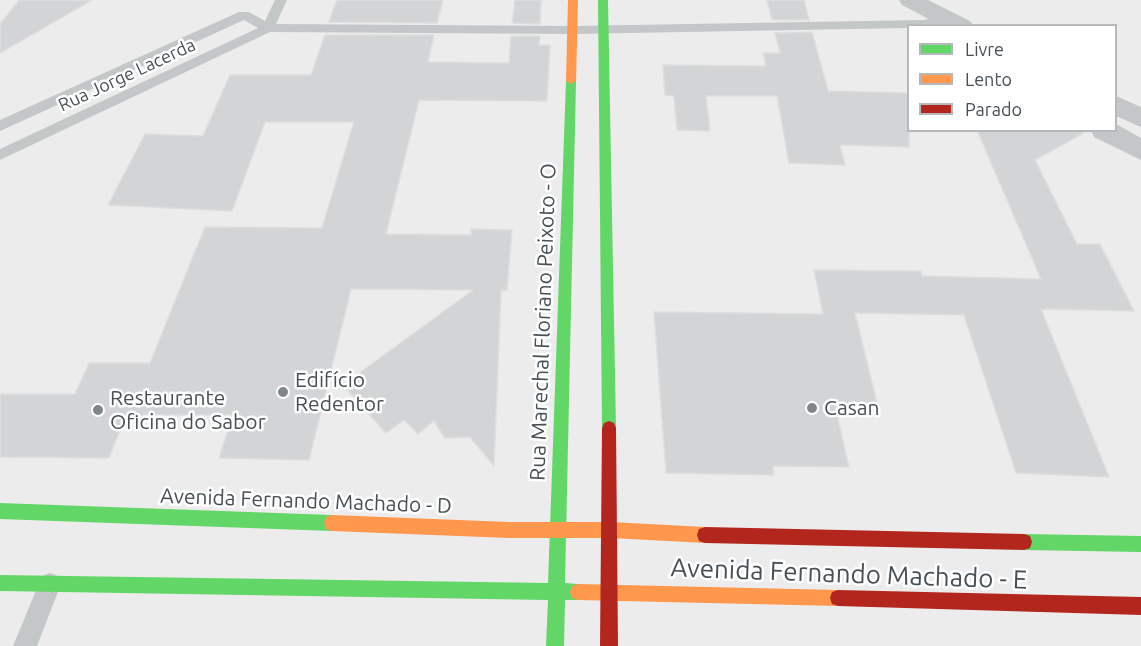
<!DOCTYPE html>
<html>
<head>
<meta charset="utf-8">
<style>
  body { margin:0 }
  #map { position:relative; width:1141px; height:646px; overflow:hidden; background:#edecec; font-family:Ubuntu,sans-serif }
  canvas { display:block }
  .legend { position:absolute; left:907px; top:24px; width:210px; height:108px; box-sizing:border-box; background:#fff; border:2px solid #b5b9bb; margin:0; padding:8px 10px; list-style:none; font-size:18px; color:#465056 }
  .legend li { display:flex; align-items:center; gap:12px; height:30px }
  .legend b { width:30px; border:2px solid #b5b9bb }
</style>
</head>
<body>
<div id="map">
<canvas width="1141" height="646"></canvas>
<ul class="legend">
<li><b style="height:8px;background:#63d668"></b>Livre</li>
<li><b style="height:8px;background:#ff974d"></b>Lento</li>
<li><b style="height:8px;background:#b3261e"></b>Parado</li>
</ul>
</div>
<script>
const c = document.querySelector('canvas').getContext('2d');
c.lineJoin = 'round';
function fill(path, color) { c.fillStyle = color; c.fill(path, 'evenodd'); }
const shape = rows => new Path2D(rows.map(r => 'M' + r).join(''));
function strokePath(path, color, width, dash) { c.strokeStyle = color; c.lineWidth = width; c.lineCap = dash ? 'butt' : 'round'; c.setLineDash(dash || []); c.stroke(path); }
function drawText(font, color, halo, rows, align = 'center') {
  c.font = font + ' Ubuntu,sans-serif'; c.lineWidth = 5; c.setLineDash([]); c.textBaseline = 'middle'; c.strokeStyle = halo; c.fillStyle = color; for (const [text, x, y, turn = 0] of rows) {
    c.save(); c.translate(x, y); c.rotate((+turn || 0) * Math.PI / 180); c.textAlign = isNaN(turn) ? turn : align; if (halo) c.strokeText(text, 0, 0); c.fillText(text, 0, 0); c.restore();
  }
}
const building = shape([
  [19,0,92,0,0,53,0,24,19,0],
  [337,0,443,0,437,23,329,22,337,0],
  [515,0,541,0,540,24,512,23,515,0],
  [767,0,804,0,809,20,772,20,767,0],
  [812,32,828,91,909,93,909,147,840,145,845,165,789,163,777,96,706,96,710,131,677,130,674,96,665,95,663,65,766,66,763,53,780,53,775,33,812,32],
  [325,35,434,35,428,62,509,63,511,36,540,36,539,45,550,45,547,101,419,100,386,234,471,235,471,229,512,230,507,290,501,290,494,466,470,437,445,438,434,421,418,434,404,420,386,433,343,385,473,290,351,289,309,460,219,458,233,415,126,415,109,458,0,457,0,394,75,394,89,363,150,363,205,227,322,228,354,122,265,122,232,211,108,205,145,134,203,136,230,75,311,75,325,35],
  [977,130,1089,130,1035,160,1077,244,1100,244,1134,311,1041,309,1109,477,1016,473,964,315,855,313,878,407,835,407,849,467,773,466,774,475,666,473,654,312,823,314,814,270,921,271,922,276,1041,279,977,130]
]);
fill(building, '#d3d4d5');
strokePath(building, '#dededf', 1.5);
fill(shape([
  [275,0,287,0,276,24,573,26,923,20,950,15,956,19,955,22,936,26,908,26,908,28,573,34,270,32,0,160,0,149,258,28,244,20,0,131,0,120,239,12,249,12,265,21,275,0],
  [50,573,58,576,61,584,37,646,13,646,42,576,50,573]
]), '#c4c7c7');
fill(shape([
  [899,0,928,0,970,21,974,26,942,26,902,5,899,0],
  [1116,96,1141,107,1141,127,1116,116,1116,96],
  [1116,124,1141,138,1141,160,1094,137,1091,130,1116,130,1116,124]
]), '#c4c7c7');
fill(shape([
  [598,0,608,0,616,428,614,433,609,435,604,433,602,428,598,0],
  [571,78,576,81,565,583,578,584,584,586,586,592,584,598,578,600,565,600,564,646,546,646,548,600,0,591,0,575,548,583,566,81,571,78],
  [0,503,332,515,338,517,340,523,338,529,332,531,0,519,0,503],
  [1024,534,1141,536,1141,552,1024,550,1018,548,1016,542,1018,536,1024,534]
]), '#63d668');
fill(shape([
  [568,0,578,0,576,81,571,84,566,81,568,0],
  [332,515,509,522,611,522,705,527,711,529,713,535,711,541,705,543,611,538,509,538,332,531,326,529,324,523,326,517,332,515],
  [578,584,838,590,844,592,846,598,844,604,838,606,578,600,572,598,570,592,572,586,578,584]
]), '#ff974d');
fill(shape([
  [609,421,614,423,616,428,618,646,600,646,602,428,604,423,609,421],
  [705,527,1024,534,1030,536,1032,542,1030,548,1024,550,705,543,699,541,697,535,699,529,705,527],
  [838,590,1141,597,1141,615,838,606,832,604,830,598,832,592,838,590]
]), '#b3261e');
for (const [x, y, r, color] of [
  [283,392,6,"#80878a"],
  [812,408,6,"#80878a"],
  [98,410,6,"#80878a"]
]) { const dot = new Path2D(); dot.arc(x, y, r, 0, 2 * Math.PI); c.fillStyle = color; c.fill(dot); strokePath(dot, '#fff', 2); }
drawText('18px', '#465056', '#fff', [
  ["Rua Jorge Lacerda",127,75,-25]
]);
drawText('21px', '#465056', '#fff', [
  ["Rua Marechal Floriano Peixoto - O",543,322,-88],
  ["Avenida Fernando Machado - D",306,501,2]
]);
drawText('21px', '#465056', '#fff', [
  ["Edifício",295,380],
  ["Redentor",295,404],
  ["Restaurante",110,398],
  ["Oficina do Sabor",110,422],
  ["Casan",824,408]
], 'left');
drawText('26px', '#465056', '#fff', [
  ["Avenida Fernando Machado - E",849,574,2]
]);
</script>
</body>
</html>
